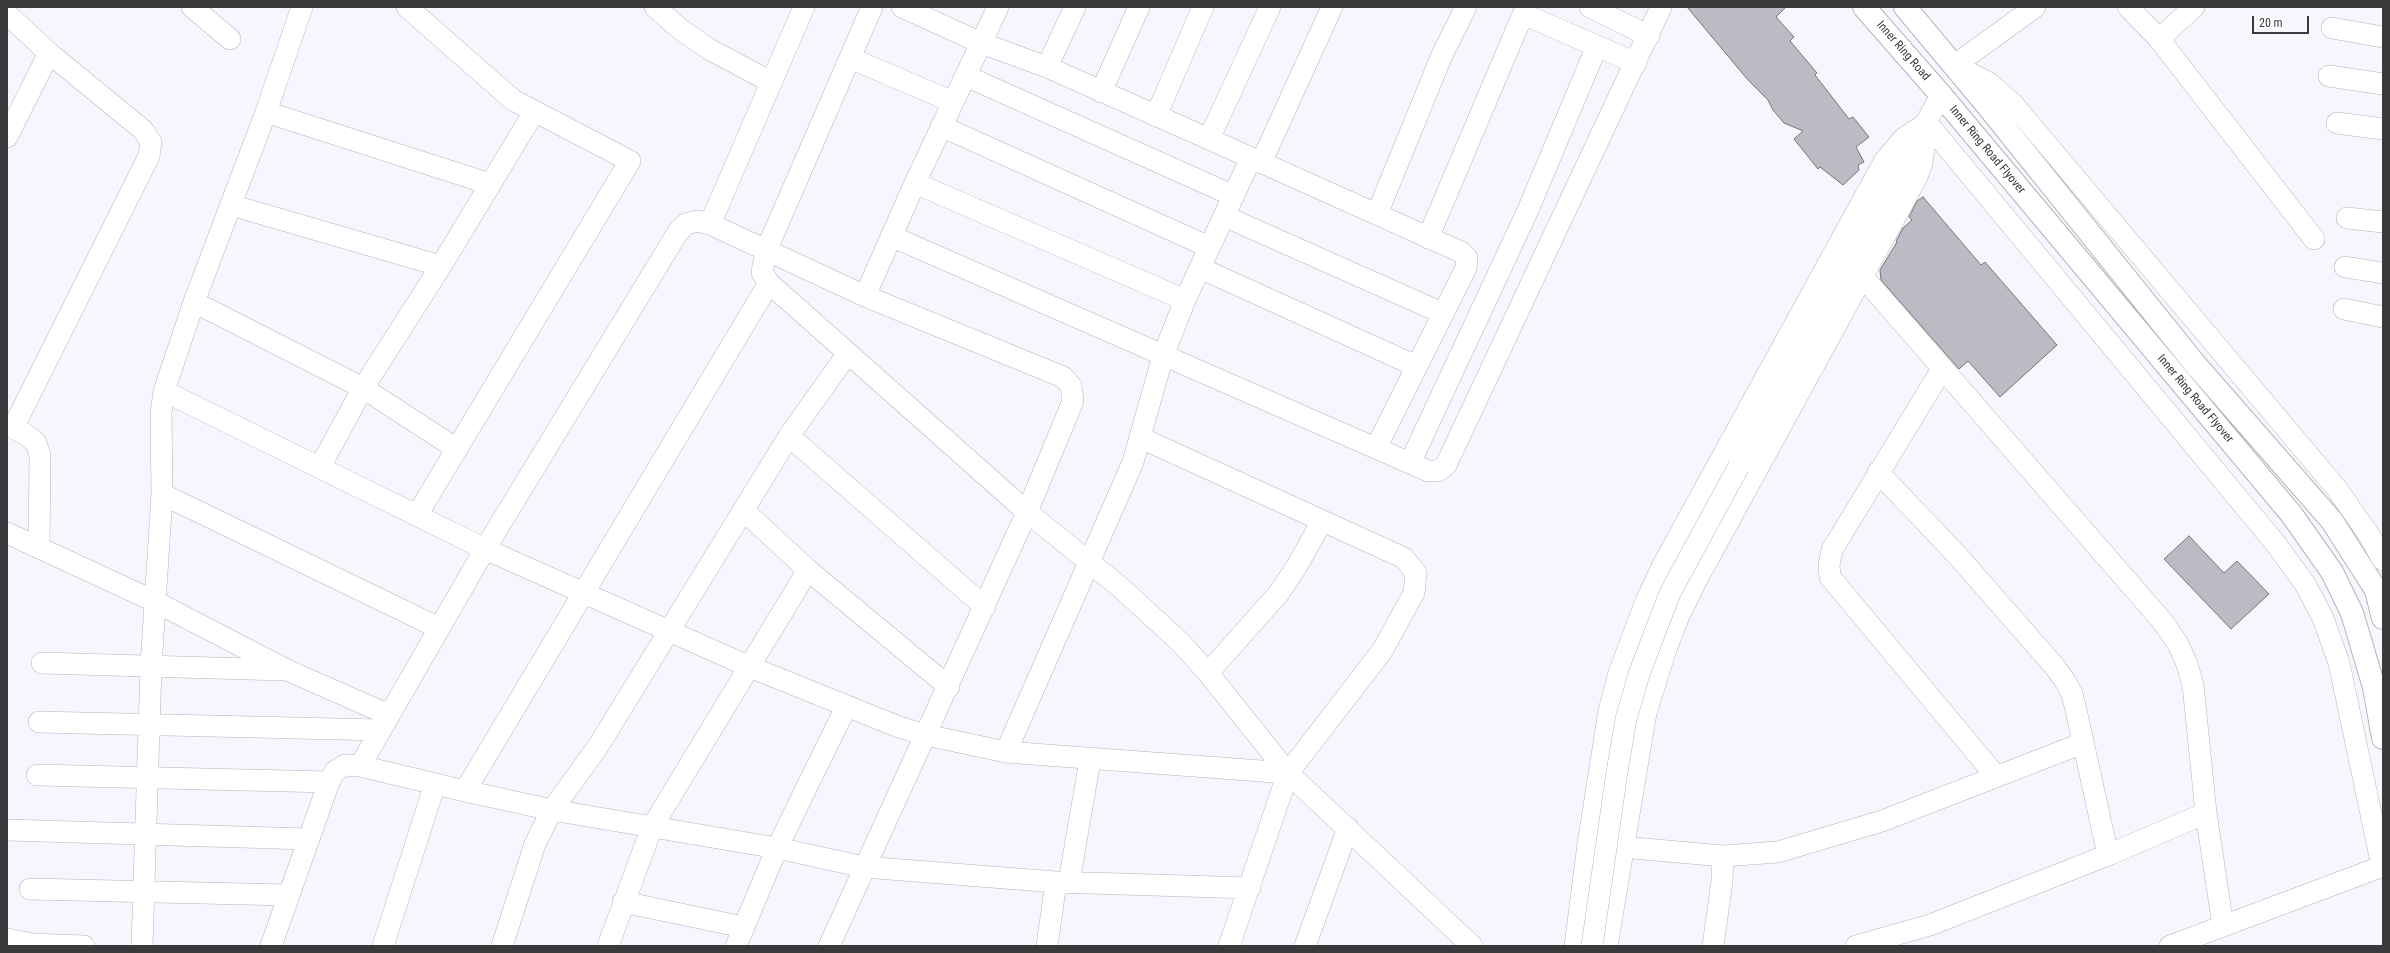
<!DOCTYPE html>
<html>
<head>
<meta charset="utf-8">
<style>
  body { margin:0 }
  #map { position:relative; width:2390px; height:953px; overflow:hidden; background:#f7f5fd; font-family:"Roboto Condensed",sans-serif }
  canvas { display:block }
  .frame { position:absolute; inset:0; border:8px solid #3a393c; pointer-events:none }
  .scale { position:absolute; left:2252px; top:16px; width:57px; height:18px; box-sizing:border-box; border:2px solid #3a393c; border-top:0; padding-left:5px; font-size:12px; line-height:14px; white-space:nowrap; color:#3a393c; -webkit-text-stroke:3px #fff; paint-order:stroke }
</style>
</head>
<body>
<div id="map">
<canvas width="2390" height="953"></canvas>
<div class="frame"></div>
<div class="scale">20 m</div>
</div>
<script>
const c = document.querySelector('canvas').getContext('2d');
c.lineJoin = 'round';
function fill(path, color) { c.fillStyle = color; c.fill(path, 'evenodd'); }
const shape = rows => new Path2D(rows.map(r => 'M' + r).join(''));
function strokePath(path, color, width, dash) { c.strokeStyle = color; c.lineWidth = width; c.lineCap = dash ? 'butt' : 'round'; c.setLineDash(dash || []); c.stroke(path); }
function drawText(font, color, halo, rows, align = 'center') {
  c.font = font + ' "Roboto Condensed",sans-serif'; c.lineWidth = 4; c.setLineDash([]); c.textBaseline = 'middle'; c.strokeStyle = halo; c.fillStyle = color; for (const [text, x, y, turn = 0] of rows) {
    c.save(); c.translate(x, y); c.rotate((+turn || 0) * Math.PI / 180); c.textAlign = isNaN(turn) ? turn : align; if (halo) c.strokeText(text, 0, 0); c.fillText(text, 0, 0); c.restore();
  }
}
const building = shape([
  [1687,7,1786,7,1776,17,1794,37,1790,41,1817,73,1815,75,1849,119,1853,117,1869,137,1856,147,1864,162,1858,165,1859,170,1843,185,1820,167,1818,169,1794,139,1803,131,1784,123,1773,110,1768,100,1748,80,1687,7],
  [1923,197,1981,265,1985,262,2057,345,2000,397,1968,361,1959,369,1881,280,1880,270,1897,242,1896,241,1903,228,1912,220,1909,217,1917,201,1923,197],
  [2189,536,2224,573,2237,561,2269,594,2231,629,2164,559,2189,536]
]);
fill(building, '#bcbac2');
strokePath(building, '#76757b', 1);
const minor = shape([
  [192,7,230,39],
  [407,7,513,100,630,161,417,515],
  [655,7,680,29,709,49,771,82],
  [872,7,766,251,762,272,769,283,1027,512,1120,587,1180,642,1208,673,1288,773,1472,946],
  [902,7,981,43,1047,67,1209,139,1270,7],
  [1590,7,1649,36],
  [2035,7,1955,65,1989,83,2013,104,2337,489,2369,535,2383,560],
  [2128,7,2159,39,2314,239],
  [7,14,49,53,143,130,151,142,149,156,13,428],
  [2332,28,2383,37],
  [2159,39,2194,7],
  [850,58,953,102],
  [1047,67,1075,7],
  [966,76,1234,196],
  [2329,76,2383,84],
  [1101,92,1139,7],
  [266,112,490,184],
  [1156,116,1203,7],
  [1927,123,2276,544,2305,584,2323,618,2339,663,2382,866],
  [2337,123,2383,129],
  [941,126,1209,247],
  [7,137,49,53],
  [1209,139,1461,252,1467,258,1466,268,1376,448],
  [1261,163,1332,7],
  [915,183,1185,300],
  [231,205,441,266],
  [1377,214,1442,55,1466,7],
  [1224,216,1442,313],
  [2347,218,2383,222],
  [710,224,804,7],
  [891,236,1428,471,1438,471,1446,465,1661,7],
  [1428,238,1523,14,1636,63],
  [2345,267,2383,273],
  [1200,268,1416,366],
  [1863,277,2163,622,2178,644,2187,664,2193,685,2206,813,2223,926],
  [865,296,915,183,998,7],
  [194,302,363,388,457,449],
  [2344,309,2383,317],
  [1942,369,1832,550,1829,565,1830,577,1995,775],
  [164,391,485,549,750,667,899,727,926,735,1006,752,1288,773],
  [7,425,25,434,36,443,40,455,39,548],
  [789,436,985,607],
  [1141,438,1404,558,1416,573,1414,593,1382,651,1288,773,1229,946],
  [1410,463,1528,210,1597,46],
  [1739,466,1941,95],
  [320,467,363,388,441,266,534,112],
  [1878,472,1957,555,2055,667,2065,681,2072,694,2076,710,2108,855],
  [162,494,439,628],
  [743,510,808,570,949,687],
  [7,533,154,601,287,670,389,715],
  [42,663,283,670],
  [1208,673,1279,593,1297,566,1322,521],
  [39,722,381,730],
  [1006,752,1133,462,1163,356,1185,300,1251,158],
  [360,766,485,549,678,232,686,224,698,221,710,224,865,296,1063,377,1071,386,1073,401,1027,512,829,946],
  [37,775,329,782],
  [465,791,769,283],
  [7,830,308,839],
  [1611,846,1723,856,1778,852,1882,821,2083,743],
  [1069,882,1090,760],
  [30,889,288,895],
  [623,902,743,927],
  [7,939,32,944,84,946],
  [142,946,151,667,162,494,161,413,164,391,194,302,266,112,302,7],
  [271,946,329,782,335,771,345,765,360,766,465,791,552,810,777,848,864,867,1056,882,1250,888],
  [383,946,435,784],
  [502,946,535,844,552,810,597,748,789,436,848,353],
  [608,946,652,827,808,570],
  [736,946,777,848,846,707],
  [1047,946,1056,882],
  [1305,946,1348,828],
  [1575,946,1588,844,1609,711,1619,673,1646,601,1664,563,1885,160,1904,138,1927,123],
  [1607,946,1646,713,1666,649,1679,616,1695,583,1917,177,1922,163,1927,123],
  [1713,946,1722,881,1723,856],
  [1856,946,1930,925,2108,855,2206,813],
  [2170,946,2383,866]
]);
const highway = shape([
  [1864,7,1941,95,2292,515,2332,572,2352,613,2374,687,2383,738],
  [1905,7,1986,104,2195,364,2332,521,2376,590,2383,618]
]);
strokePath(minor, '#b6b4bb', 22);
strokePath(highway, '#b6b4bb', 24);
strokePath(minor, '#fff', 21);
strokePath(highway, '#fff', 22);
const minorBridge = shape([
  [1592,946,1617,772,1626,719,1639,674,1670,593,1739,466]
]);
strokePath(minorBridge, '#b6b4bb', 22, []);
strokePath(minorBridge, '#fff', 21);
drawText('12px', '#3a393c', '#fff', [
  ["Inner Ring Road",1903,51,49],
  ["Inner Ring Road Flyover",1987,150,50],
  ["Inner Ring Road Flyover",2195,399,50]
]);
</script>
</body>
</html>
